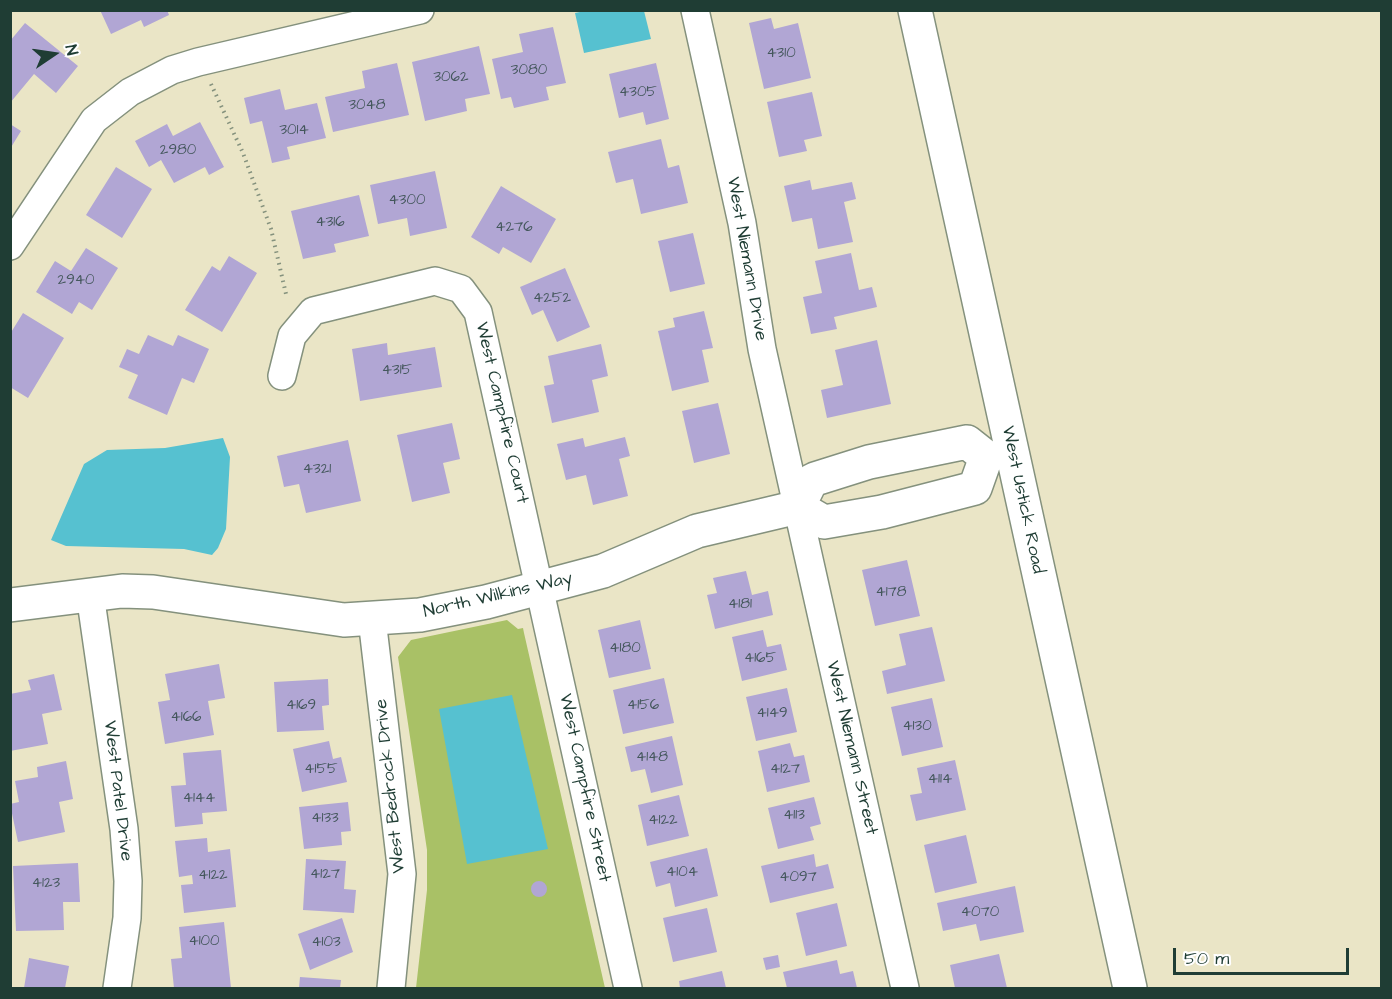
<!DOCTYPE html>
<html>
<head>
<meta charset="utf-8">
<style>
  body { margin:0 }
  #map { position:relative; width:1392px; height:999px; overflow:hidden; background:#eae5c6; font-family:"Architects Daughter",sans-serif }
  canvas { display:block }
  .frame { position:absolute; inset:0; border:12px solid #1f3d34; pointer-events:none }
  .north { position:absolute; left:24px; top:24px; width:60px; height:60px; -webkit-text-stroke:4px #fff; paint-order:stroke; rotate:77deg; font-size:16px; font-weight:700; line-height:24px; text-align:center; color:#1f3d34 }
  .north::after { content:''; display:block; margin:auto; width:21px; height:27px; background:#1f3d34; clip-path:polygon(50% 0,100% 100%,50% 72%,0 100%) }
  .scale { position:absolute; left:1173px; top:948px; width:176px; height:27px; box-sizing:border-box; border:3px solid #1f3d34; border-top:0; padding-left:8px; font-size:18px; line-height:21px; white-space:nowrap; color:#1f3d34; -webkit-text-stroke:4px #fff; paint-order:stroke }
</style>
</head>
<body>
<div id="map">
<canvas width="1392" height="999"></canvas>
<div class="frame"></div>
<div class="north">N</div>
<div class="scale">50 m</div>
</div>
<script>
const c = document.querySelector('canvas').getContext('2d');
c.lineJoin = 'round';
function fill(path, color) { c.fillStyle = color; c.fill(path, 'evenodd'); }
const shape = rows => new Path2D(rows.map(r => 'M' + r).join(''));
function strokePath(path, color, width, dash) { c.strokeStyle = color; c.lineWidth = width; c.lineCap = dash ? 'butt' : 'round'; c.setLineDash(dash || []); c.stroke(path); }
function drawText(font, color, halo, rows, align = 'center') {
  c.font = font + ' "Architects Daughter",sans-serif'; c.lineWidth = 4.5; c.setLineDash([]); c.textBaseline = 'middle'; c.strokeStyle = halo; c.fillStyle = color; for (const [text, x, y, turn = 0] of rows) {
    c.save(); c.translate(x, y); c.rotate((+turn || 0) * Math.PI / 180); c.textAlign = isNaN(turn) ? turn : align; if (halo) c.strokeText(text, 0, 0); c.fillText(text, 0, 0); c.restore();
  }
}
fill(shape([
  [507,620,518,629,523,628,524,633,605,988,416,988,427,890,427,850,398,657,411,640]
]), '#a9c166');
fill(shape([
  [585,11,644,11,651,39,584,53,575,13],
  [223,438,230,457,226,529,218,548,212,555,184,549,66,546,51,540,84,464,107,450,165,448],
  [512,695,548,849,467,864,439,709]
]), '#56c1d0');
fill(shape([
  [100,10,167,10,169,15,144,27,141,20,111,34],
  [771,18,774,29,798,23,811,78,764,89,749,23],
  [25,23,78,66,56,93,34,74,10,103,10,41],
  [553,27,566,83,546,87,549,100,514,108,511,97,501,99,492,59,523,52,519,34],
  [479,46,490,94,465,99,467,111,425,121,412,62],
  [397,63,409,115,333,132,325,97,365,88,362,71],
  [656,63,669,119,646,125,643,112,619,118,609,74],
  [280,89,285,110,317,103,326,138,287,147,290,159,272,163,262,121,250,124,244,98],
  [812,92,822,136,804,140,807,151,779,157,767,102],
  [200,122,224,167,209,175,205,167,174,183,161,160,149,167,135,141,167,124,173,136],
  [10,124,21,131,10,149],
  [661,139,668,168,679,165,688,203,641,214,633,179,616,183,608,152],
  [116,167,152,189,122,238,86,215],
  [435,171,447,228,410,236,407,218,378,224,370,185],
  [810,180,812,190,852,182,856,199,844,202,853,242,818,249,812,218,792,222,784,186],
  [501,186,556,219,531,263,503,247,499,254,471,237],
  [359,195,369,236,334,244,336,252,303,259,291,211],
  [693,233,705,284,670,292,658,241],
  [86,248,118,268,92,310,79,302,72,314,36,292,55,261,71,271],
  [851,253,859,290,872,287,877,307,834,317,837,329,811,334,803,297,822,293,815,261],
  [229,256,257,273,222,332,185,310,212,266,220,271],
  [565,268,590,327,557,342,543,310,532,315,520,287],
  [704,311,713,348,702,350,709,382,672,391,658,331,675,327,673,318],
  [23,313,64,338,28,398,10,387,10,334],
  [148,335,173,346,178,335,209,349,194,383,182,378,167,415,128,398,138,375,119,367,127,349,139,354],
  [877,340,891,404,827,418,821,390,843,385,835,350],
  [387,343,388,355,435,347,442,387,360,401,352,349],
  [601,344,608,376,592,380,599,412,552,423,544,386,554,384,548,356],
  [718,403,730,454,694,463,682,411],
  [452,423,460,459,443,463,450,493,412,502,397,435],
  [625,437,630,456,619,459,628,496,593,505,586,475,566,480,557,444,583,438,585,447],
  [348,440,361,501,306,513,299,484,284,487,277,456],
  [907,560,920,616,875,626,862,570],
  [746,571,752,595,768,591,773,615,715,629,707,595,717,593,713,578],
  [640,620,651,669,609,678,598,630],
  [932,627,945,681,887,694,882,671,906,665,899,634],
  [763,630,767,647,781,644,787,670,742,681,732,637],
  [219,664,225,698,208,701,214,735,165,744,158,702,170,700,165,674],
  [54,674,62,710,42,714,48,744,10,751,10,694,31,690,28,680],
  [664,678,674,723,623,734,613,690],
  [328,679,329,705,322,706,324,730,277,732,274,682],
  [787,688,797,732,756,741,746,697],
  [932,698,943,747,902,756,891,707],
  [672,736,683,785,651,793,645,769,631,772,625,747],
  [329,741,333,759,341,757,347,782,302,792,293,749],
  [790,743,794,757,804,755,810,782,767,792,758,751],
  [221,750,227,811,202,813,203,824,175,827,171,786,186,785,183,753],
  [955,760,966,810,916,821,910,795,922,793,917,768],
  [66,761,73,799,59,802,65,832,18,842,10,804,19,802,15,781,38,777,37,767],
  [679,795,689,836,647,846,638,805],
  [814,797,821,824,810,827,814,840,778,849,768,808],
  [348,802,351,831,341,832,342,845,304,849,299,807],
  [966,835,977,883,935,893,924,845],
  [207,838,208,852,230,849,236,907,184,913,181,885,193,884,192,875,179,877,175,841],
  [707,848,718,896,675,907,670,883,656,887,650,862],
  [814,854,816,867,828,864,834,888,770,903,761,866],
  [306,859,346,861,344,889,356,890,354,913,303,910],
  [78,863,80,902,63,902,64,930,16,931,13,866],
  '531 889a8 8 0 1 1 16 0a8 8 0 1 1-16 0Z',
  [1015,886,1024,932,980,941,976,924,943,931,937,903],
  [837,903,847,946,806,956,796,913],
  [707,908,717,952,673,962,663,918],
  [342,918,353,952,310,970,298,934],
  [224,922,231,988,174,988,171,959,182,958,179,927],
  [999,954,1007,988,955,988,950,965],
  [778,955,780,967,766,970,763,958],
  [29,958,69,966,65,988,24,988],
  [837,960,840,974,853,971,857,988,787,988,783,972],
  [722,971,726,988,680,988,679,981],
  [300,977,341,980,340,988,299,988]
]), '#b1a6d4');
const street = shape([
  [695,10,742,223,762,349,905,988],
  [10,246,94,120,130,92,172,70,198,62,420,10],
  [282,376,292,336,313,311,435,281,461,289,478,312,628,988],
  [90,594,124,829,128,881,127,918,117,988],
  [372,619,402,874,391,988]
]);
const secondary = shape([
  [915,10,1130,988],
  [967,442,986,457,975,488,882,512,824,522,798,507,811,481,815,479,869,462,967,442],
  [10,605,122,591,153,592,344,620,420,615,486,602,603,571,697,531,798,507]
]);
strokePath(street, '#84917d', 30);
strokePath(secondary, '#84917d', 36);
strokePath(shape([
  [211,84,243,153,271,229,286,294]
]), '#84917d', 4, [1.5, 4.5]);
strokePath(street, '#fff', 27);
strokePath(secondary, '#fff', 33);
drawText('15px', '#44575c', null, [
  ["4310",781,54],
  ["3080",529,71],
  ["3062",451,78],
  ["4305",638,93],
  ["3048",367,106],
  ["3014",294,131],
  ["2980",178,151],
  ["4300",407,201],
  ["4316",330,223],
  ["4276",514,228],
  ["2940",76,281],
  ["4252",552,299],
  ["4315",397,371],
  ["4321",317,470],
  ["4178",891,593],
  ["4181",740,605],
  ["4180",625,649],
  ["4165",760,659],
  ["4169",301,706],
  ["4156",643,706],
  ["4149",772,714],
  ["4166",186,718],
  ["4130",917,727],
  ["4148",652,758],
  ["4155",321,770],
  ["4127",785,770],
  ["4114",940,780],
  ["4144",199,799],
  ["4113",794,816],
  ["4133",325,819],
  ["4122",663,821],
  ["4104",682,873],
  ["4127",325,875],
  ["4122",213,876],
  ["4097",798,878],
  ["4123",46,884],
  ["4070",980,913],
  ["4100",204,942],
  ["4103",326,943]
]);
drawText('18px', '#1f3d34', '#fff', [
  ["West Niemann Drive",746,259,80],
  ["West Campfire Court",501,413,77],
  ["West Ustick Road",1022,500,78],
  ["North Wilkins Way",498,596,-13],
  ["West Niemann Street",851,748,77],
  ["West Bedrock Drive",391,786,-96],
  ["West Campfire Street",584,788,78],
  ["West Patel Drive",117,791,83]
]);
</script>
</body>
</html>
